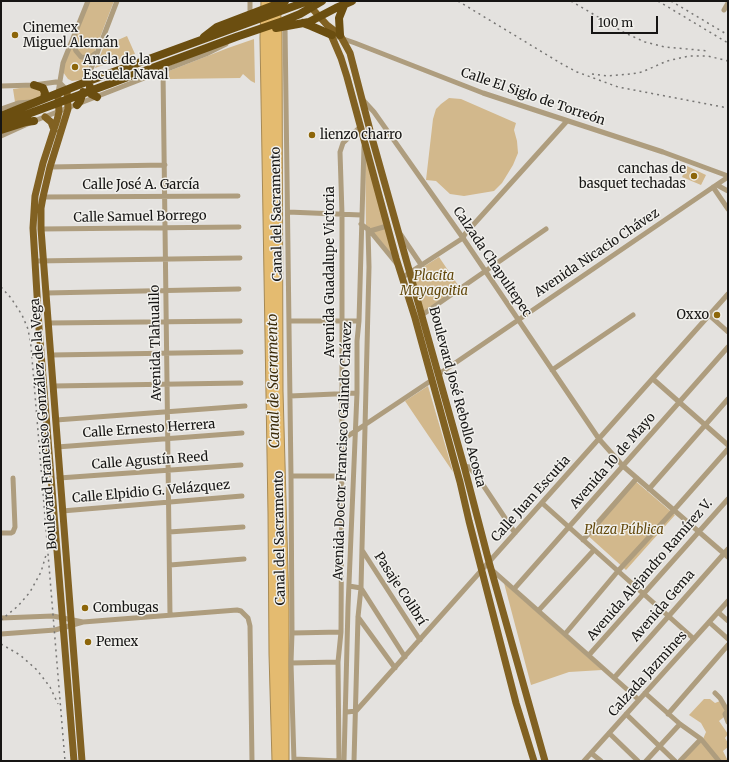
<!DOCTYPE html>
<html>
<head>
<meta charset="utf-8">
<style>
  body { margin:0 }
  #map { position:relative; width:729px; height:762px; overflow:hidden; background:#e4e2df; font-family:Merriweather,serif }
  canvas { display:block }
  .frame { position:absolute; inset:0; border:2px solid #161514; pointer-events:none }
  .scale { position:absolute; left:591px; top:16px; width:67px; height:18px; box-sizing:border-box; border:2px solid #161514; border-top:0; padding-left:5px; font-size:12px; line-height:14px; white-space:nowrap; color:#161514; -webkit-text-stroke:3px #f1f0ec; paint-order:stroke }
</style>
</head>
<body>
<div id="map">
<canvas width="729" height="762"></canvas>
<div class="frame"></div>
<div class="scale">100 m</div>
</div>
<script>
const c = document.querySelector('canvas').getContext('2d');
c.lineJoin = 'round';
function fill(path, color) { c.fillStyle = color; c.fill(path, 'evenodd'); }
const shape = rows => new Path2D(rows.map(r => 'M' + r).join(''));
function strokePath(path, color, width, dash) { c.strokeStyle = color; c.lineWidth = width; c.lineCap = dash ? 'butt' : 'round'; c.setLineDash(dash || []); c.stroke(path); }
function drawText(font, color, halo, rows, align = 'center') {
  c.font = font + ' Merriweather,serif'; c.lineWidth = 3; c.setLineDash([]); c.textBaseline = 'middle'; c.strokeStyle = halo; c.fillStyle = color; for (const [text, x, y, turn = 0] of rows) {
    c.save(); c.translate(x, y); c.rotate((+turn || 0) * Math.PI / 180); c.textAlign = isNaN(turn) ? turn : align; if (halo) c.strokeText(text, 0, 0); c.fillText(text, 0, 0); c.restore();
  }
}
fill(shape([
  [88,1,114,1,86,74,84,78,80,80,72,81,68,79,63,72,65,60],
  [127,36,135,54,95,68,104,46],
  [254,39,255,83,251,81,243,74,240,78,169,79,169,71,228,48],
  [34,86,41,88,43,98,34,101,15,102,13,89],
  [449,98,461,99,516,123,514,130,517,141,518,153,513,165,502,183,494,191,464,196,450,194,436,181,426,180,433,119,436,109,441,104],
  [365,151,394,259,366,226],
  [687,166,706,175,701,185,682,177],
  [439,257,460,288,422,314,412,274],
  [428,386,453,472,405,401],
  [633,479,675,515,626,570,585,533],
  [504,583,602,670,569,672,531,685],
  [704,699,710,699,715,703,720,701,725,711,724,717,719,721,728,734,725,738,728,743,728,747,723,751,728,761,687,761,684,759,703,739,706,732,701,723,689,715]
]), '#d2b88c');
const water = shape([
  [261,1,280,1,282,33,283,391,289,609,289,761,272,761,269,654,268,513,260,38,261,1]
]);
fill(water, '#e4bb70');
strokePath(water, '#a68954', 1);
strokePath(shape([
  [250,1,250,15],
  [724,10,728,3],
  [285,26,291,476,292,633,291,663,294,761],
  [332,35,355,43,483,93,663,152,728,176],
  [72,41,76,51,81,57,89,58,96,53],
  [163,71,170,615],
  [86,82,117,1],
  [1,86,34,85,56,82,60,83,67,90],
  [58,93,63,63,88,1],
  [363,100,374,112,463,238,599,439,623,466,728,557],
  [1,109,18,103,31,102],
  [1,136,34,121,206,54,226,44],
  [50,167,165,165],
  [717,185,728,191],
  [713,187,728,209],
  [43,197,238,196],
  [288,212,361,215],
  [361,224,370,231,397,264],
  [41,229,239,227],
  [370,231,387,226],
  [401,235,422,266],
  [35,261,240,258],
  [403,277,463,238,465,234,567,121],
  [46,293,239,289],
  [422,315,546,229],
  [709,315,728,332],
  [289,321,359,321],
  [49,323,240,321],
  [51,355,241,352],
  [552,370,633,315],
  [439,374,728,177],
  [653,379,728,445],
  [53,386,241,383],
  [290,396,357,393],
  [56,420,245,406],
  [342,440,432,380],
  [57,447,242,433],
  [464,466,469,467,477,476,515,533],
  [291,476,341,476],
  [59,478,241,465],
  [649,489,728,399],
  [542,503,694,639],
  [62,511,242,496],
  [169,532,243,527],
  [1,533,11,533,13,532,15,527,13,478],
  [583,540,637,478],
  [362,550,420,640],
  [170,565,244,559],
  [491,569,639,700],
  [349,586,361,588,405,657],
  [514,589,728,347],
  [539,610,594,550],
  [718,612,728,621],
  [358,617,395,668],
  [1,618,53,616,83,622],
  [709,622,728,639],
  [292,633,341,632],
  [1,634,55,630,83,622,237,610,241,611,248,618,250,626,252,761],
  [565,634,618,571,674,510,728,449],
  [589,655,728,499],
  [291,663,338,662],
  [614,678,728,549],
  [645,693,680,724,701,739,719,761],
  [715,693,720,698,727,710],
  [728,710,725,714,728,722],
  [347,712,356,711,728,294],
  [626,714,675,761],
  [668,714,728,645],
  [609,733,638,761],
  [591,753,601,761],
  [294,759,340,761],
  [339,761,338,662,341,632,342,440,342,214,340,152,343,143,360,127],
  [344,761,348,607,357,393,357,341,359,321,364,146],
  [354,761,358,617,361,588,369,267,368,229],
  [584,761,728,601],
  [646,761,680,724],
  [680,761,701,739]
]), '#ae9d7e', 5);
strokePath(shape([
  [308,4,327,25,340,35,350,53,372,138,464,466,489,562,545,761],
  [329,30,341,58,347,77,396,258,415,318,460,482,469,521,516,703,534,761],
  [67,90,68,109,50,167,43,197,41,208,41,229,82,761],
  [58,97,59,112,57,120,43,163,35,196,33,228,39,328,74,761],
  [45,117,51,122,54,130]
]), '#816122', 7);
strokePath(shape([
  [303,23,311,26,332,35],
  [276,28,309,22,336,8,352,1],
  [340,35,339,18,345,3],
  [204,37,217,27,285,1],
  [34,85,43,88,45,93,44,98],
  [90,87,91,94,97,97],
  [77,105,80,101,83,92],
  [1,116,86,82,308,1],
  [1,124,236,37,283,21,300,14,322,1],
  [1,130,26,122,34,121]
]), '#6b4e10', 8);
strokePath(shape([
  [458,1,562,64,577,72,618,87,728,108],
  [571,1,625,33,645,42,665,47,709,51],
  [658,1,728,43],
  [671,1,728,35],
  [592,74,607,76,631,74,642,72,667,61,689,56,708,56,728,61],
  [1,287,11,298,22,315,28,329,31,346,65,761],
  [1,620,18,606,30,592,41,572,46,555],
  [1,644,20,655,37,670,50,687,58,704]
]), '#777674', 1.5, [2, 4]);
for (const [x, y, r, color] of [
  [15,35,4,"#8d660a"],
  [75,67,4,"#8d660a"],
  [312,135,4,"#8d660a"],
  [694,176,4,"#8d660a"],
  [717,315,4,"#8d660a"],
  [85,608,4,"#8d660a"],
  [88,642,4,"#8d660a"]
]) { const dot = new Path2D(); dot.arc(x, y, r, 0, 2 * Math.PI); c.fillStyle = color; c.fill(dot); strokePath(dot, '#f1f0ec', 1.5); }
drawText('13px', '#161514', '#f1f0ec', [
  ["Cinemex",23,28],
  ["Miguel Alemán",23,43],
  ["Ancla de la",83,60],
  ["Escuela Naval",83,75],
  ["lienzo charro",320,135],
  ["canchas de",686,169,"right"],
  ["basquet techadas",686,184,"right"],
  ["Oxxo",709,315,"right"],
  ["Combugas",93,608],
  ["Pemex",96,642]
], 'left');
drawText('13px', '#161514', '#f1f0ec', [
  ["Calle El Siglo de Torreón",533,97,19],
  ["Calle José A. García",141,185],
  ["Canal del Sacramento",277,214,-91],
  ["Calle Samuel Borrego",140,217,-1],
  ["Avenida Nicacio Chávez",597,253,-34],
  ["Calzada Chapultepec",492,262,56],
  ["Avenida Guadalupe Victoria",330,272,-90],
  ["Avenida Tlahualilo",156,343,-91],
  ["Boulevard José Rebollo Acosta",457,397,75],
  ["Boulevard Francisco González de la Vega",44,424,-94],
  ["Calle Ernesto Herrera",149,429,-4],
  ["Avenida Doctor Francisco Galindo Chávez",343,451,-88],
  ["Calle Agustín Reed",150,461,-4],
  ["Avenida 10 de Mayo",613,461,-49],
  ["Calle Elpidio G. Velázquez",151,492,-5],
  ["Calle Juan Escutia",531,499,-48],
  ["Canal del Sacramento",280,538,-91],
  ["Avenida Alejandro Ramírez V.",650,570,-49],
  ["Pasaje Colibrí",400,589,57],
  ["Avenida Gema",663,606,-49],
  ["Calzada Jazmines",648,674,-48]
]);
drawText('italic 13px', '#62470a', '#f1f0ec', [
  ["Placita",434,276],
  ["Mayagoitia",434,291],
  ["Plaza Pública",624,530]
]);
drawText('italic 14px', '#3a2907', '#f1f0ec', [
  ["Canal de Sacramento",274,381,-91]
]);
</script>
</body>
</html>
